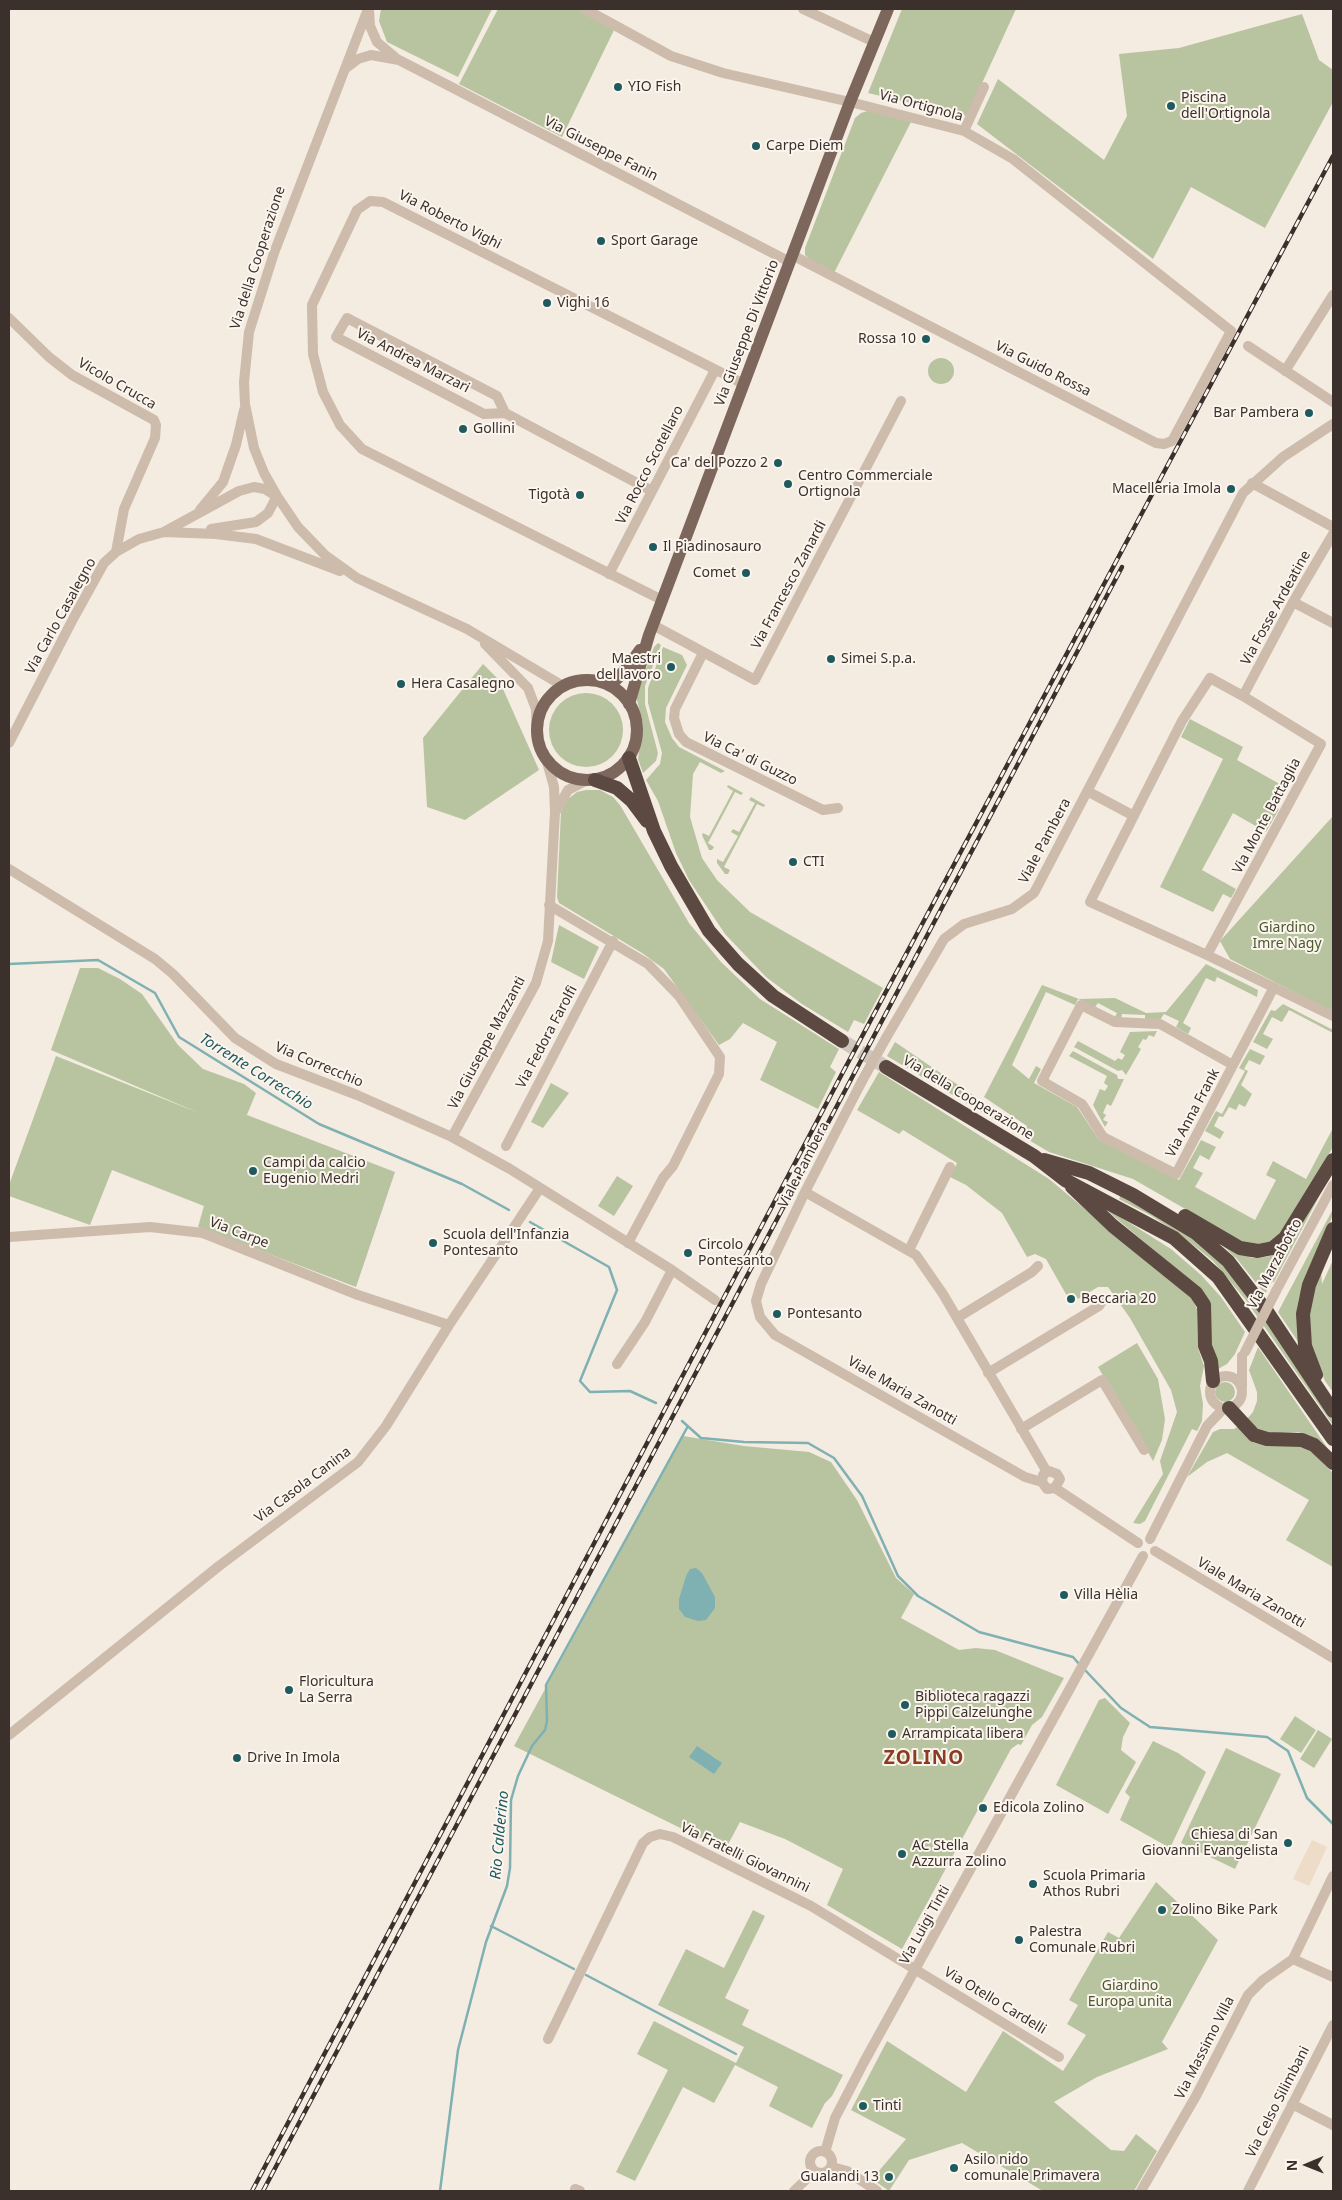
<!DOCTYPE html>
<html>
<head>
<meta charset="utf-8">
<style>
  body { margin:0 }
  #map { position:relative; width:1342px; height:2200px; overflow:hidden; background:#f4ebe1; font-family:"Noto Sans",sans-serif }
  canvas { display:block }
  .frame { position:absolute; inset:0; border:10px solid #3b302b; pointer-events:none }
  .north { position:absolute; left:1282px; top:2140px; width:50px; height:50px; -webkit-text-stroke:4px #fbf5ee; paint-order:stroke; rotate:269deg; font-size:14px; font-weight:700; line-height:20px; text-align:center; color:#3b302b }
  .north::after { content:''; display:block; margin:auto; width:18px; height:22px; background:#3b302b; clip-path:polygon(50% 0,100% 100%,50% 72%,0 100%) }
</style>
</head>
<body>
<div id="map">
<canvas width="1342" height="2200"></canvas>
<div class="frame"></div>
<div class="north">N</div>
</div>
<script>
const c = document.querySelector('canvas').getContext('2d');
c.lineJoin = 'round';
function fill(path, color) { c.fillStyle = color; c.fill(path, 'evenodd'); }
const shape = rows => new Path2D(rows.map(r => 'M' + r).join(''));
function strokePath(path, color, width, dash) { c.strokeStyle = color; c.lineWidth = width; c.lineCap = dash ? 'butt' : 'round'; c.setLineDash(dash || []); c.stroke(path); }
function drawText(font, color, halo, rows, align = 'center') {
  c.font = font + ' "Noto Sans",sans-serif'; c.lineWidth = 4; c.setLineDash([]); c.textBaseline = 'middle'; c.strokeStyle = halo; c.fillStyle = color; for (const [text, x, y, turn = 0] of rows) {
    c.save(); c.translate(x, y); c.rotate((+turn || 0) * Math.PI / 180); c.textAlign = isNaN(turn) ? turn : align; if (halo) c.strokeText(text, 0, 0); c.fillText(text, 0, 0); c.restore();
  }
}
fill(shape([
  [381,9,492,9,458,77,387,42,379,21],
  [498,9,583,9,616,26,562,137,459,84],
  [902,9,1016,9,967,116,868,93],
  [1302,14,1319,60,1333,70,1333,102,1265,228,1191,187,1153,259,977,124,998,79,1104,160,1127,116,1119,54,1179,48],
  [871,110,911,122,834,273,814,263,805,255,805,248,855,118,861,113],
  '928 371a13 13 0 1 1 26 0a13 13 0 1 1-26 0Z',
  [658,643,661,645,645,686,645,704,658,753,656,761,643,773,638,759,643,724,636,696,654,647],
  [663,647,682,655,687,665,666,708,665,722,672,738,679,747,725,771,721,773,700,762,693,774,690,817,702,858,717,880,750,912,883,988,864,1024,854,1020,848,1032,802,1004,766,977,725,934,689,880,676,853,658,801,646,780,660,764,662,753,648,703,648,688],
  [483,664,499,680,539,770,465,820,427,807,423,738],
  '549 730a37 37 0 1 1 74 0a37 37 0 1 1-74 0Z',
  [1190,719,1243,747,1237,760,1285,787,1275,806,1279,809,1266,832,1233,813,1202,870,1236,889,1231,898,1223,894,1213,912,1160,887,1223,759,1181,737],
  [728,785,743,793,741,795,735,792,708,843,714,847,712,850,709,850,702,835,703,833,709,836,733,791,727,787],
  [586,790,600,790,613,797,620,805,689,923,721,962,760,999,839,1049,830,1067,836,1072,818,1109,760,1080,777,1042,743,1023,730,1039,719,1045,664,969,642,953,559,903,557,897,561,812,568,799,577,792],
  [751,797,765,805,764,807,757,804,724,867,730,870,728,874,725,874,717,863,717,859,723,862,738,836,731,832,733,829,739,832,755,803,749,800],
  [1333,816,1333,1012,1230,959,1220,941],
  [559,925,599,947,584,979,551,962],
  [1206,964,1258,990,1257,997,1217,977,1215,982,1206,978,1183,1023,1191,1028,1188,1034,1176,1027,1179,1021,1164,1014,1160,1020,1145,1020,1145,1015,1122,1014,1121,1019,1115,1017,1117,1013,1098,1003,1095,1007,1078,999,1075,1005,1046,992,1012,1065,1029,1079,1036,1066,1041,1069,1034,1083,1077,1107,1099,1140,1179,1180,1201,1140,1216,1147,1209,1160,1200,1155,1193,1168,1203,1173,1195,1187,1255,1220,1276,1180,1266,1175,1273,1161,1306,1179,1333,1128,1333,1147,1279,1239,1271,1243,1257,1246,1243,1242,1133,1179,1049,1152,887,1056,895,1042,1024,1130,1027,1126,984,1097,1042,985,1079,999,1115,998,1146,1013,1166,1012],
  [80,968,98,968,120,979,142,994,178,1045,203,1069,244,1084,256,1093,246,1117,247,1115,395,1172,356,1287,198,1227,204,1206,112,1170,90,1225,9,1196,9,1185,56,1056,199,1113,51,1050],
  [1283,1004,1333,1030,1333,1033,1289,1010,1282,1022,1272,1017,1263,1034,1273,1039,1267,1049,1253,1042,1271,1010,1275,1011],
  [1157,1031,1154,1037,1149,1035,1146,1040,1143,1039,1138,1047,1141,1049,1126,1075,1122,1070,1118,1071,1074,1047,1078,1041,1115,1061,1118,1058,1122,1060,1125,1055,1120,1052,1130,1032],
  [1250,1049,1265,1056,1260,1065,1249,1060,1244,1069,1248,1071,1241,1085,1252,1094,1245,1107,1239,1104,1236,1110,1229,1107,1223,1117,1219,1116,1214,1126,1224,1132,1220,1139,1205,1131,1216,1111,1222,1114,1245,1071,1239,1068],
  [1073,1051,1117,1075,1118,1079,1124,1079,1111,1106,1107,1104,1103,1113,1106,1115,1103,1120,1108,1122,1105,1127,1093,1105,1100,1089,1105,1091,1108,1086,1104,1083,1107,1076,1069,1056],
  [879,1072,1049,1179,1192,1298,1197,1309,1198,1348,1204,1366,1200,1386,1203,1404,1202,1421,1197,1431,1192,1429,1145,1521,1140,1524,1133,1523,1163,1474,1160,1461,1177,1412,1171,1390,1130,1318,1108,1287,1098,1287,1078,1299,1074,1293,1067,1296,1046,1259,1035,1254,1027,1257,1002,1213,966,1185,950,1177,957,1163,903,1130,899,1134,857,1110],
  [551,1083,569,1093,543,1128,531,1122],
  [1333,1170,1274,1282,1272,1282,1265,1294,1237,1259,1220,1243,1252,1258,1266,1257,1279,1253,1290,1243],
  [617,1176,633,1186,614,1216,598,1206],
  [1121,1195,1184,1231,1216,1258,1249,1296,1333,1418,1333,1425,1245,1299,1213,1261,1181,1235,1150,1215,1119,1199],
  [1098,1203,1171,1249,1201,1275,1221,1297,1245,1332,1235,1354,1227,1364,1218,1369,1211,1344,1200,1289],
  [1333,1209,1333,1215,1299,1298,1297,1310,1299,1343,1278,1312],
  [1333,1260,1333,1392,1325,1381,1312,1347,1308,1314,1314,1288,1321,1270,1322,1284],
  [1137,1343,1158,1379,1165,1419,1162,1440,1153,1461,1098,1367],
  [1258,1347,1328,1449,1308,1435,1298,1432,1269,1434,1262,1432,1246,1420,1253,1412,1257,1401,1257,1392,1249,1370],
  '1215 1392a10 10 0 1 1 20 0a10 10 0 1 1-20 0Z',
  [1239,1426,1254,1443,1299,1446,1309,1449,1333,1473,1333,1567,1286,1540,1309,1500,1227,1453,1207,1462,1187,1477,1213,1432,1220,1429,1234,1429],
  [683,1436,744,1446,809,1452,831,1462,857,1500,896,1578,914,1594,901,1618,959,1650,976,1648,995,1650,1064,1678,1042,1717,1032,1725,1021,1745,1018,1744,1011,1749,902,1949,827,1905,843,1869,785,1839,740,1822,725,1850,514,1746],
  [1105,1698,1130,1723,1123,1737,1121,1750,1136,1762,1108,1814,1056,1785,1099,1700],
  [1295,1716,1316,1730,1301,1753,1280,1739],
  [1318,1730,1332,1739,1314,1768,1300,1759],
  [1153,1741,1178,1753,1206,1772,1170,1848,1120,1820,1130,1797,1125,1792],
  [1226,1748,1281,1774,1235,1869,1181,1843],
  [1156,1882,1218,1940,1162,2042,1168,2049,1097,2077,1054,2102,1111,2150,1124,2151,1136,2134,1157,2151,1134,2191,1043,2191,962,2143,909,2160,889,2191,872,2179,906,2139,851,2110,887,2041,966,2092,1003,2031,1063,2071,1086,2035,1067,2024,1078,2005,1069,2000,1108,1932,1119,1938],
  [753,1910,765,1916,725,1998,749,2010,742,2025,843,2075,832,2096,825,2103,812,2128,769,2106,778,2087,735,2065,714,2103,683,2087,635,2181,616,2172,668,2070,637,2054,654,2021,736,2063,744,2047,658,2005,686,1949,724,1968]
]), '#b8c4a0');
fill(shape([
  [1312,1840,1327,1847,1309,1886,1293,1879]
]), '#ecdcc8');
fill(shape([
  [696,1568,702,1573,715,1597,715,1608,706,1620,698,1621,685,1617,679,1609,679,1599,686,1576,690,1569],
  [697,1746,722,1763,714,1774,689,1757]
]), '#7fb0b2');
strokePath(shape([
  [9,964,98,960,155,993,179,1037,319,1124,462,1184,509,1210],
  [530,1222,609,1267,617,1290,580,1381,590,1392,630,1391,656,1403],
  [682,1421,701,1438,744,1442,808,1443,834,1458,862,1496,898,1576,918,1596,979,1632,1073,1657,1080,1665],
  [1084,1669,1121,1708,1150,1727,1267,1737,1288,1751,1307,1798,1333,1824],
  [491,1926,574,1969],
  [586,1975,736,2054],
  [440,2191,458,2050,486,1942,507,1886,510,1868,511,1800,518,1776,532,1746,545,1730,547,1721,546,1685,688,1426]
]), '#7fb0b2', 2.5);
strokePath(shape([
  [842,1041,886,1067]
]), '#cfc6bd', 14, [14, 7]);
strokePath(shape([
  [368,9,274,253,249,332,244,382,245,404,254,448,264,473,277,496,298,527,325,555,357,578,467,629,563,686],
  [585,9,671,56,723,73,850,102,964,131,1013,159,1231,331,1172,441,1164,444,1156,443,792,255],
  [803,9,874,42],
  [369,10,370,26,377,42,396,58],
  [346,68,358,59,371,55,399,60,790,262],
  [964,131,984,87],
  [9,318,49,357,72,375,154,420,156,425,155,438,124,509,116,552],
  [1248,346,1333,402],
  [1285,371,1333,295],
  [505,413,497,396,347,318,336,337,484,414,505,413,652,491],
  [1252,483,1333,527],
  [200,510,223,482,236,445,244,410],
  [211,529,256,522,268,513,277,496],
  [164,532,216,534,256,539,340,571],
  [609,574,715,370],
  [662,600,362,449,340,425,323,392,313,354,312,305,357,210,370,201,383,202,744,384],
  [1293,602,1333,623],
  [653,625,755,680,901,401],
  [485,644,528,688,536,709,537,737],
  [703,653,675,709,674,718,679,734,686,742,823,810,838,808],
  [1243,696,1293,602,1333,534],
  [9,743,73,619,104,563,116,552,139,539,164,532,239,491,254,487,265,489,276,496],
  [1087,791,1134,816],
  [556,811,568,790,585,781],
  [9,869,155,959,173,974,235,1038,276,1064,357,1095,452,1137,510,1169,672,1270,715,1300],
  [549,905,648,964,679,996,720,1057,719,1074,673,1166,663,1178,628,1243],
  [1207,955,1321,744,1243,696,1210,678,1182,721,1090,902,1207,955,1333,1016],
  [886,1038,944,939,964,924,1012,909,1034,893,1243,493,1283,457,1333,424],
  [1233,1065,1160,1024,1115,1022,1081,1005,1042,1081,1082,1104,1103,1137,1176,1174,1233,1065,1274,987],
  [862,1081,805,1192,761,1284,756,1301,760,1317,775,1335,1025,1477,1042,1482,1047,1489,1055,1488,1060,1479,1057,1474,1049,1471,1043,1475,1042,1482],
  [452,1137,536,983,548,941,555,812,554,787,547,762],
  [506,1146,613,941],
  [805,1192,916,1255,943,1294,1047,1472],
  [9,1237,150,1227,203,1233,358,1295,449,1325],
  [909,1250,950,1167],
  [1276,1291,1333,1185],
  [957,1318,1032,1272,1038,1266],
  [617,1364,645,1322,672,1270],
  [988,1373,1099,1306,1103,1300],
  '1210 1392a16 16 0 1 1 32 0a16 16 0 1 1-32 0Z',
  [1242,1387,1242,1356],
  [1021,1429,1102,1380,1144,1450],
  [1055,1488,1138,1543],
  [1150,1539,1207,1426,1224,1408],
  [1155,1551,1333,1658],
  [9,1735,219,1566,358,1462,386,1426,449,1325,540,1188],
  [1293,1959,1333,1977],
  [548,2039,643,1843,650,1837,660,1834,673,1837,811,1906,1059,2057],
  [1292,2104,1333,2125],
  '810 2162a11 11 0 1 1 22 0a11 11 0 1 1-22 0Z',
  [825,2152,835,2118,864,2062,1143,1556],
  [832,2167,847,2171,877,2191],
  [575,2189,580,2191],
  [794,2191,815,2171],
  [1141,2191,1196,2096,1248,1995,1263,1980,1293,1959,1333,1876],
  [1248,2191,1333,2025]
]), '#cdbbac', 10);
strokePath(shape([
  '537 730a50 50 0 1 1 100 0a50 50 0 1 1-100 0Z',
  [610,686,628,667,640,650],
  [629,704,649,635,850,102,888,9]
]), '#7d675c', 12);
strokePath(shape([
  [629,758,654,831,671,866,709,931,738,964,773,996,842,1041],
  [595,780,617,788,632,801,647,821],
  [886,1067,1034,1156,1065,1180,1174,1238,1218,1277,1333,1439],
  [1044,1160,1089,1173,1133,1195,1196,1233,1228,1261,1268,1313,1333,1411],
  [1072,1187,1113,1226,1196,1293,1204,1305,1205,1346,1211,1361,1213,1381],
  [1185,1216,1240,1248,1258,1251,1273,1248,1285,1238,1333,1160],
  [1316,1375,1305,1346,1303,1314,1309,1285,1333,1229],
  [1229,1408,1254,1435,1267,1439,1302,1440,1314,1445,1333,1463]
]), '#5c4a42', 14);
const rail = shape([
  [252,2191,843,1072,1333,156],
  [263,2191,1122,567]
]);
strokePath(rail, '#3b302b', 4.5);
strokePath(rail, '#fbf5ee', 2.5, [8]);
strokePath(shape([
  [862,1081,886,1038],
  [1245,1352,1276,1291]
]), '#cdbbac', 10);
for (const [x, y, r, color] of [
  [618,87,5,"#1f5a5e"],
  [1171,106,5,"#1f5a5e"],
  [756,146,5,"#1f5a5e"],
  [601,241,5,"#1f5a5e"],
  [547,303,5,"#1f5a5e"],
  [926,339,5,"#1f5a5e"],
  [1309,413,5,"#1f5a5e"],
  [463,429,5,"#1f5a5e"],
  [778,463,5,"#1f5a5e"],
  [788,484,5,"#1f5a5e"],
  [1231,489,5,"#1f5a5e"],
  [580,495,5,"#1f5a5e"],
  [653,547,5,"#1f5a5e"],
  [746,573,5,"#1f5a5e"],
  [831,659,5,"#1f5a5e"],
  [671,667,5,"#1f5a5e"],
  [401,684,5,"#1f5a5e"],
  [793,862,5,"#1f5a5e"],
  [253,1171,5,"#1f5a5e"],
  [433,1243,5,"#1f5a5e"],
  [688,1253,5,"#1f5a5e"],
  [1071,1299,5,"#1f5a5e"],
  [777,1314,5,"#1f5a5e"],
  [1064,1595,5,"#1f5a5e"],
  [289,1690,5,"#1f5a5e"],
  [905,1705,5,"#1f5a5e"],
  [892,1734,5,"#1f5a5e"],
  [237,1758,5,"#1f5a5e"],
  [983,1808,5,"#1f5a5e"],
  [1288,1843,5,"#1f5a5e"],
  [902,1854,5,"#1f5a5e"],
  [1033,1884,5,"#1f5a5e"],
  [1162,1910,5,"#1f5a5e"],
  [1019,1940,5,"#1f5a5e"],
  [863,2106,5,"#1f5a5e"],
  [954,2168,5,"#1f5a5e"],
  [889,2177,5,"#1f5a5e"]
]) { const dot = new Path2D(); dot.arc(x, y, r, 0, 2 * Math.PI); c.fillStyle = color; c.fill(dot); strokePath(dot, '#fbf5ee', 2); }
drawText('14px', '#3b302b', '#fbf5ee', [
  ["YIO Fish",628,87],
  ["Piscina",1181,98],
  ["dell'Ortignola",1181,114],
  ["Carpe Diem",766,146],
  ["Sport Garage",611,241],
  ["Vighi 16",557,303],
  ["Rossa 10",916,339,"right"],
  ["Bar Pambera",1299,413,"right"],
  ["Gollini",473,429],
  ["Ca' del Pozzo 2",768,463,"right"],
  ["Centro Commerciale",798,476],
  ["Ortignola",798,492],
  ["Macelleria Imola",1221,489,"right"],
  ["Tigotà",570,495,"right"],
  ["Il Piadinosauro",663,547],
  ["Comet",736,573,"right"],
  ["Maestri",661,659,"right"],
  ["del lavoro",661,675,"right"],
  ["Simei S.p.a.",841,659],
  ["Hera Casalegno",411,684],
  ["CTI",803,862],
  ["Campi da calcio",263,1163],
  ["Eugenio Medri",263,1179],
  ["Scuola dell'Infanzia",443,1235],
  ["Pontesanto",443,1251],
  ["Circolo",698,1245],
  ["Pontesanto",698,1261],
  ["Beccaria 20",1081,1299],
  ["Pontesanto",787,1314],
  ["Villa Hèlia",1074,1595],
  ["Floricultura",299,1682],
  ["La Serra",299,1698],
  ["Biblioteca ragazzi",915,1697],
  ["Pippi Calzelunghe",915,1713],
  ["Arrampicata libera",902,1734],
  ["Drive In Imola",247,1758],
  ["Edicola Zolino",993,1808],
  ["Chiesa di San",1278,1835,"right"],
  ["Giovanni Evangelista",1278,1851,"right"],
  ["AC Stella",912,1846],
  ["Azzurra Zolino",912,1862],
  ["Scuola Primaria",1043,1876],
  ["Athos Rubri",1043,1892],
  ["Zolino Bike Park",1172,1910],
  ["Palestra",1029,1932],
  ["Comunale Rubri",1029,1948],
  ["Tinti",873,2106],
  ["Asilo nido",964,2160],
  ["comunale Primavera",964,2176],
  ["Gualandi 13",879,2177,"right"]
], 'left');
drawText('14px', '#3b302b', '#fbf5ee', [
  ["Via Ortignola",921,106,15],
  ["Via Giuseppe Fanin",601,149,27],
  ["Via Roberto Vighi",450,220,27],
  ["Via della Cooperazione",258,258,-72],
  ["Via Giuseppe Di Vittorio",747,333,-69],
  ["Via Andrea Marzari",413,361,27],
  ["Via Guido Rossa",1043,369,27],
  ["Vicolo Crucca",117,384,30],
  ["Via Rocco Scotellaro",650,465,-63],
  ["Via Francesco Zanardi",789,585,-62],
  ["Via Fosse Ardeatine",1276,608,-61],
  ["Via Carlo Casalegno",61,616,-61],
  ["Via Ca' di Guzzo",750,759,26],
  ["Via Monte Battaglia",1267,816,-62],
  ["Viale Pambera",1045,841,-62],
  ["Via Fedora Farolfi",547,1037,-62],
  ["Via Giuseppe Mazzanti",487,1043,-62],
  ["Via Correcchio",319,1065,23],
  ["Via della Cooperazione",968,1098,31],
  ["Via Anna Frank",1193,1113,-62],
  ["Viale Pambera",804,1165,-63],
  ["Via Carpe",239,1233,21],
  ["Via Marzabotto",1275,1264,-62],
  ["Viale Maria Zanotti",902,1391,30],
  ["Via Casola Canina",303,1485,-37],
  ["Viale Maria Zanotti",1251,1593,31],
  ["Via Fratelli Giovannini",745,1858,26],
  ["Via Luigi Tinti",925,1925,-61],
  ["Via Otello Cardelli",995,2001,31],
  ["Via Massimo Villa",1205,2048,-63],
  ["Via Celso Silimbani",1278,2102,-63]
]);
drawText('14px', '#4a5a2e', '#fbf5ee', [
  ["Giardino",1287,928],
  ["Imre Nagy",1287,944],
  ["Giardino",1130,1986],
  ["Europa unita",1130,2002]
]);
drawText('italic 15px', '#1f5a5e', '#fbf5ee', [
  ["Torrente Correcchio",256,1072,32],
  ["Rio Calderino",500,1835,-85]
]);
c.letterSpacing = '1px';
drawText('bold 19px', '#8c3b22', '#fbf5ee', [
  ["ZOLINO",924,1759]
]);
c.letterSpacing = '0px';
</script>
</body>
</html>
